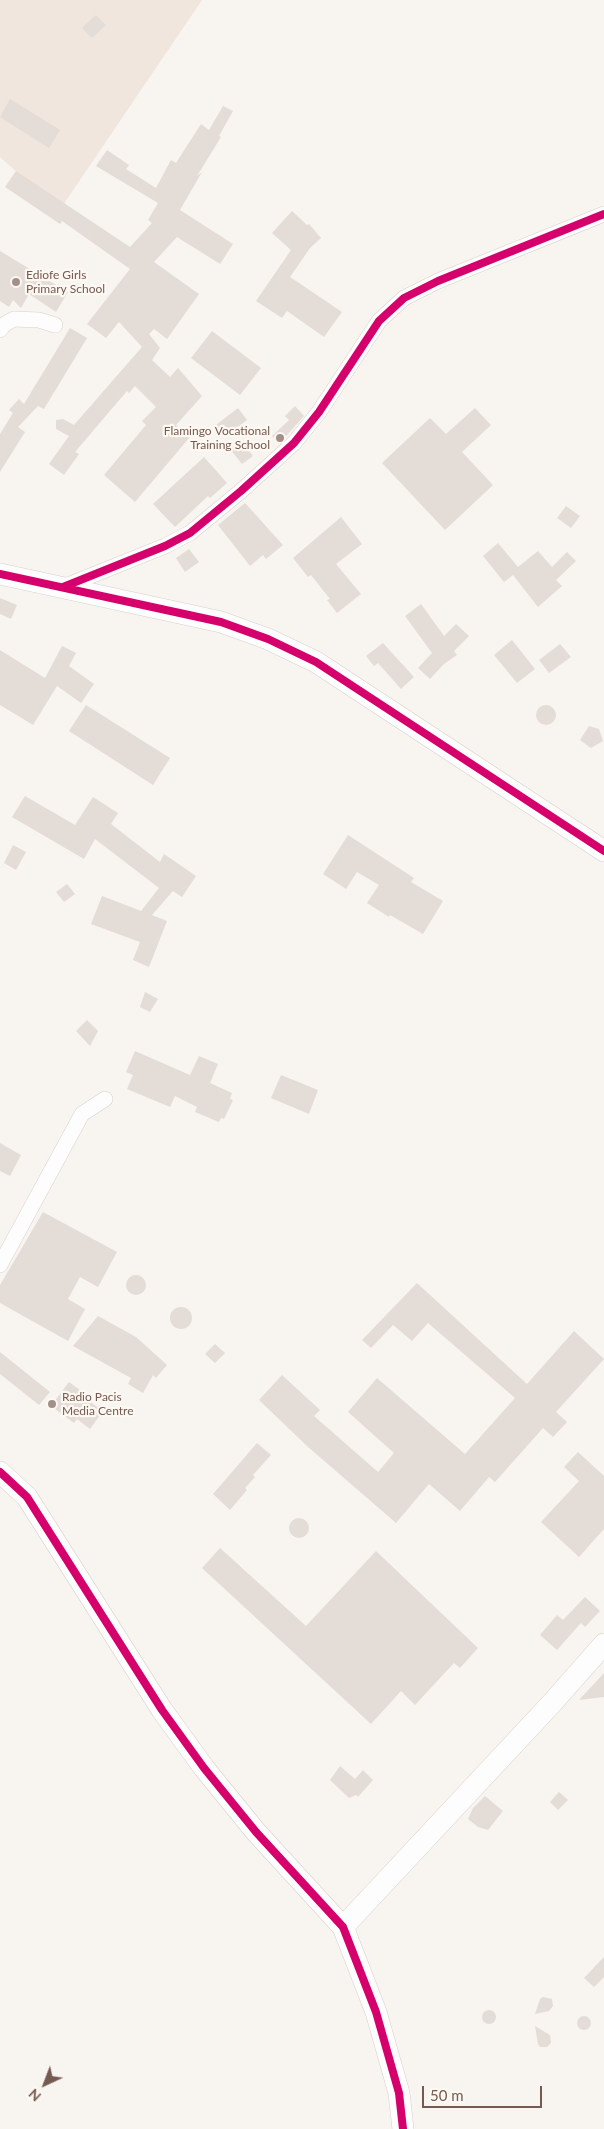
<!DOCTYPE html>
<html>
<head>
<meta charset="utf-8">
<style>
  body { margin:0 }
  #map { position:relative; width:604px; height:2129px; overflow:hidden; background:#f8f4f0; font-family:Lato,sans-serif }
  canvas { display:block }
  .north { position:absolute; left:20px; top:2059px; width:50px; height:50px; -webkit-text-stroke:4px #fef8f2; paint-order:stroke; rotate:223deg; font-size:14px; font-weight:700; line-height:20px; text-align:center; color:#745a51 }
  .north::after { content:''; display:block; margin:auto; width:18px; height:22px; background:#745a51; clip-path:polygon(50% 0,100% 100%,50% 72%,0 100%) }
  .scale { position:absolute; left:422px; top:2086px; width:120px; height:22px; box-sizing:border-box; border:2px solid #745a51; border-top:0; padding-left:6px; font-size:15px; line-height:18px; white-space:nowrap; color:#745a51; -webkit-text-stroke:4px #fef8f2; paint-order:stroke }
</style>
</head>
<body>
<div id="map">
<canvas width="604" height="2129"></canvas>
<div class="north">N</div>
<div class="scale">50 m</div>
</div>
<script>
const c = document.querySelector('canvas').getContext('2d');
c.lineJoin = 'round';
function fill(path, color) { c.fillStyle = color; c.fill(path, 'evenodd'); }
const shape = rows => new Path2D(rows.map(r => 'M' + r).join(''));
function strokePath(path, color, width, dash) { c.strokeStyle = color; c.lineWidth = width; c.lineCap = dash ? 'butt' : 'round'; c.setLineDash(dash || []); c.stroke(path); }
function drawText(font, color, halo, rows, align = 'center') {
  c.font = font + ' Lato,sans-serif'; c.lineWidth = 4.5; c.setLineDash([]); c.textBaseline = 'middle'; c.strokeStyle = halo; c.fillStyle = color; for (const [text, x, y, turn = 0] of rows) {
    c.save(); c.translate(x, y); c.rotate((+turn || 0) * Math.PI / 180); c.textAlign = isNaN(turn) ? turn : align; if (halo) c.strokeText(text, 0, 0); c.fillText(text, 0, 0); c.restore();
  }
}
fill(shape([
  [0,0,202,0,59,211,0,157]
]), '#f0e6de');
fill(shape([
  [96,15,106,25,92,38,82,28],
  [10,99,60,130,49,148,0,117],
  [223,106,233,111,219,136,221,137,197,176,202,172,180,210,233,244,220,264,177,237,154,262,199,294,167,339,154,329,149,334,160,348,152,360,170,377,178,368,202,396,176,425,190,437,135,502,104,475,146,425,142,421,156,407,135,386,129,393,127,391,75,452,79,454,64,475,49,464,69,436,56,429,56,420,63,419,74,425,142,347,119,322,106,338,87,324,130,269,62,221,60,224,5,187,16,171,130,247,152,223,148,220,158,203,96,166,107,150,129,165,126,169,156,188,171,160,176,163,201,124,209,130],
  [292,211,307,225,309,224,321,238,310,248,290,277,342,312,324,337,287,311,282,318,256,301,291,250,272,233],
  [0,251,68,292,56,312,29,294,21,308,13,300,9,307,0,301],
  [70,328,87,338,44,409,38,406,18,427,25,432,0,472,0,434,13,413,9,410,19,399,24,404],
  [212,331,261,368,240,395,191,358],
  [295,406,304,416,279,444,272,436,289,420,285,416],
  [238,408,247,420,225,437,216,425],
  [475,408,491,425,462,452,493,485,445,530,382,463,430,418,446,434],
  [241,440,253,456,242,464,230,449],
  [204,457,227,483,210,498,208,496,175,527,153,504],
  [245,503,283,545,266,559,263,555,250,566,218,525],
  [566,506,580,516,571,528,557,518],
  [341,517,362,544,336,564,361,594,337,613,327,600,330,599,311,575,308,577,293,558],
  [498,543,518,567,538,551,552,567,567,552,576,561,556,580,562,586,538,607,513,575,504,582,483,556],
  [189,549,199,562,185,572,176,558],
  [0,598,17,605,11,619,0,614],
  [421,604,444,636,456,624,469,636,454,651,457,655,444,664,430,679,418,668,432,653,405,616],
  [512,640,535,669,517,683,494,655],
  [383,643,414,677,401,689,378,663,374,666,366,656],
  [560,644,571,657,549,673,539,660],
  [62,646,76,653,69,666,94,684,81,703,57,686,33,725,0,705,0,650,45,678],
  '536 715a10 10 0 1 1 20 0a10 10 0 1 1-20 0Z',
  [86,705,170,758,153,785,69,731],
  [589,726,599,729,603,741,591,748,580,740],
  [25,796,75,825,93,797,118,813,111,824,160,862,164,854,196,876,182,897,173,891,152,915,167,921,149,967,133,960,140,942,91,924,102,896,141,911,159,888,95,839,84,859,12,817],
  [348,835,414,878,411,882,443,901,423,934,390,915,389,917,367,903,379,885,357,872,346,889,323,874],
  [13,845,26,852,16,870,4,863],
  [67,884,75,894,64,902,56,892],
  [145,992,158,999,150,1012,140,1007],
  [87,1020,98,1031,90,1046,76,1031],
  [135,1051,190,1075,199,1056,218,1064,210,1083,232,1093,230,1099,233,1100,224,1119,221,1118,219,1122,195,1112,197,1107,175,1096,170,1107,127,1089,133,1075,126,1072],
  [281,1075,318,1090,309,1114,271,1098],
  [0,1143,21,1155,10,1176,0,1171],
  [43,1212,117,1252,98,1287,80,1277,68,1299,85,1309,68,1341,0,1303,0,1285],
  '126 1285a10 10 0 1 1 20 0a10 10 0 1 1-20 0Z',
  [417,1283,527,1384,574,1331,604,1359,556,1412,567,1422,553,1437,543,1428,495,1482,489,1477,460,1511,429,1484,396,1523,307,1446,259,1400,282,1375,320,1410,314,1416,378,1472,394,1453,348,1412,377,1378,465,1454,515,1398,428,1323,412,1341,393,1325,371,1348,362,1340],
  '170 1318a11 11 0 1 1 22 0a11 11 0 1 1-22 0Z',
  [98,1316,136,1337,167,1365,156,1378,153,1375,143,1393,128,1384,131,1378,73,1346],
  [215,1344,225,1353,215,1363,205,1354],
  [0,1352,50,1392,39,1405,0,1374],
  [69,1382,91,1398,89,1401,103,1411,90,1429,77,1419,74,1423,51,1406],
  [257,1443,271,1455,253,1475,255,1477,245,1488,247,1490,230,1510,213,1494],
  [578,1452,604,1476,604,1529,579,1557,541,1522,579,1481,564,1467],
  '289 1528a10 10 0 1 1 20 0a10 10 0 1 1-20 0Z',
  [220,1548,306,1626,376,1551,478,1648,460,1668,454,1663,415,1705,401,1691,371,1724,202,1568],
  [585,1597,600,1611,585,1627,581,1623,557,1650,540,1635,557,1615,563,1620],
  [604,1673,604,1697,579,1700],
  [340,1766,355,1779,363,1770,373,1780,358,1797,356,1795,349,1798,330,1780],
  [559,1792,568,1800,558,1810,550,1802],
  [485,1796,503,1811,488,1830,478,1827,468,1819,473,1808],
  [604,1957,604,1977,594,1987,584,1978],
  [543,1997,552,1999,553,2006,549,2011,535,2014,540,1999],
  '482 2017a7 7 0 1 1 14 0a7 7 0 1 1-14 0Z',
  '577 2023a7 7 0 1 1 14 0a7 7 0 1 1-14 0Z',
  [535,2026,550,2035,551,2043,547,2047,540,2047,538,2044]
]), '#e4dcd7');
const street = shape([
  [0,330,5,324,14,319,39,320,55,325],
  [63,587,165,546,190,533,241,491,294,443,319,412,379,321,404,298,438,281,604,214],
  [0,1265,82,1114,105,1099]
]);
const secondary = shape([
  [0,574,221,622,268,639,316,662,604,851],
  [0,1472,27,1497,162,1710,204,1768,256,1832,343,1927,376,2012,399,2093,403,2129],
  [343,1927,552,1703,604,1644]
]);
strokePath(street, '#d7d1ce', 16);
strokePath(secondary, '#d7d0cc', 22);
strokePath(street, '#fefdfd', 15);
strokePath(secondary, '#fefdfd', 21);
strokePath(shape([
  [0,574,221,622,268,639,316,662,604,851],
  [63,587,165,546,190,533,241,491,294,443,319,412,379,321,404,298,438,281,604,214],
  [0,1472,27,1497,162,1710,204,1768,256,1832,343,1927,376,2012,399,2093,403,2129]
]), '#d6006c', 8);
for (const [x, y, r, color] of [
  [16,282,5,"#a29089"],
  [280,438,5,"#a29089"],
  [52,1404,5,"#a29089"]
]) { const dot = new Path2D(); dot.arc(x, y, r, 0, 2 * Math.PI); c.fillStyle = color; c.fill(dot); strokePath(dot, '#fef8f2', 2); }
drawText('12px', '#745a51', '#fef8f2', [
  ["Ediofe Girls",26,275],
  ["Primary School",26,289],
  ["Flamingo Vocational",270,431,"right"],
  ["Training School",270,445,"right"],
  ["Radio Pacis",62,1397],
  ["Media Centre",62,1411]
], 'left');
</script>
</body>
</html>
